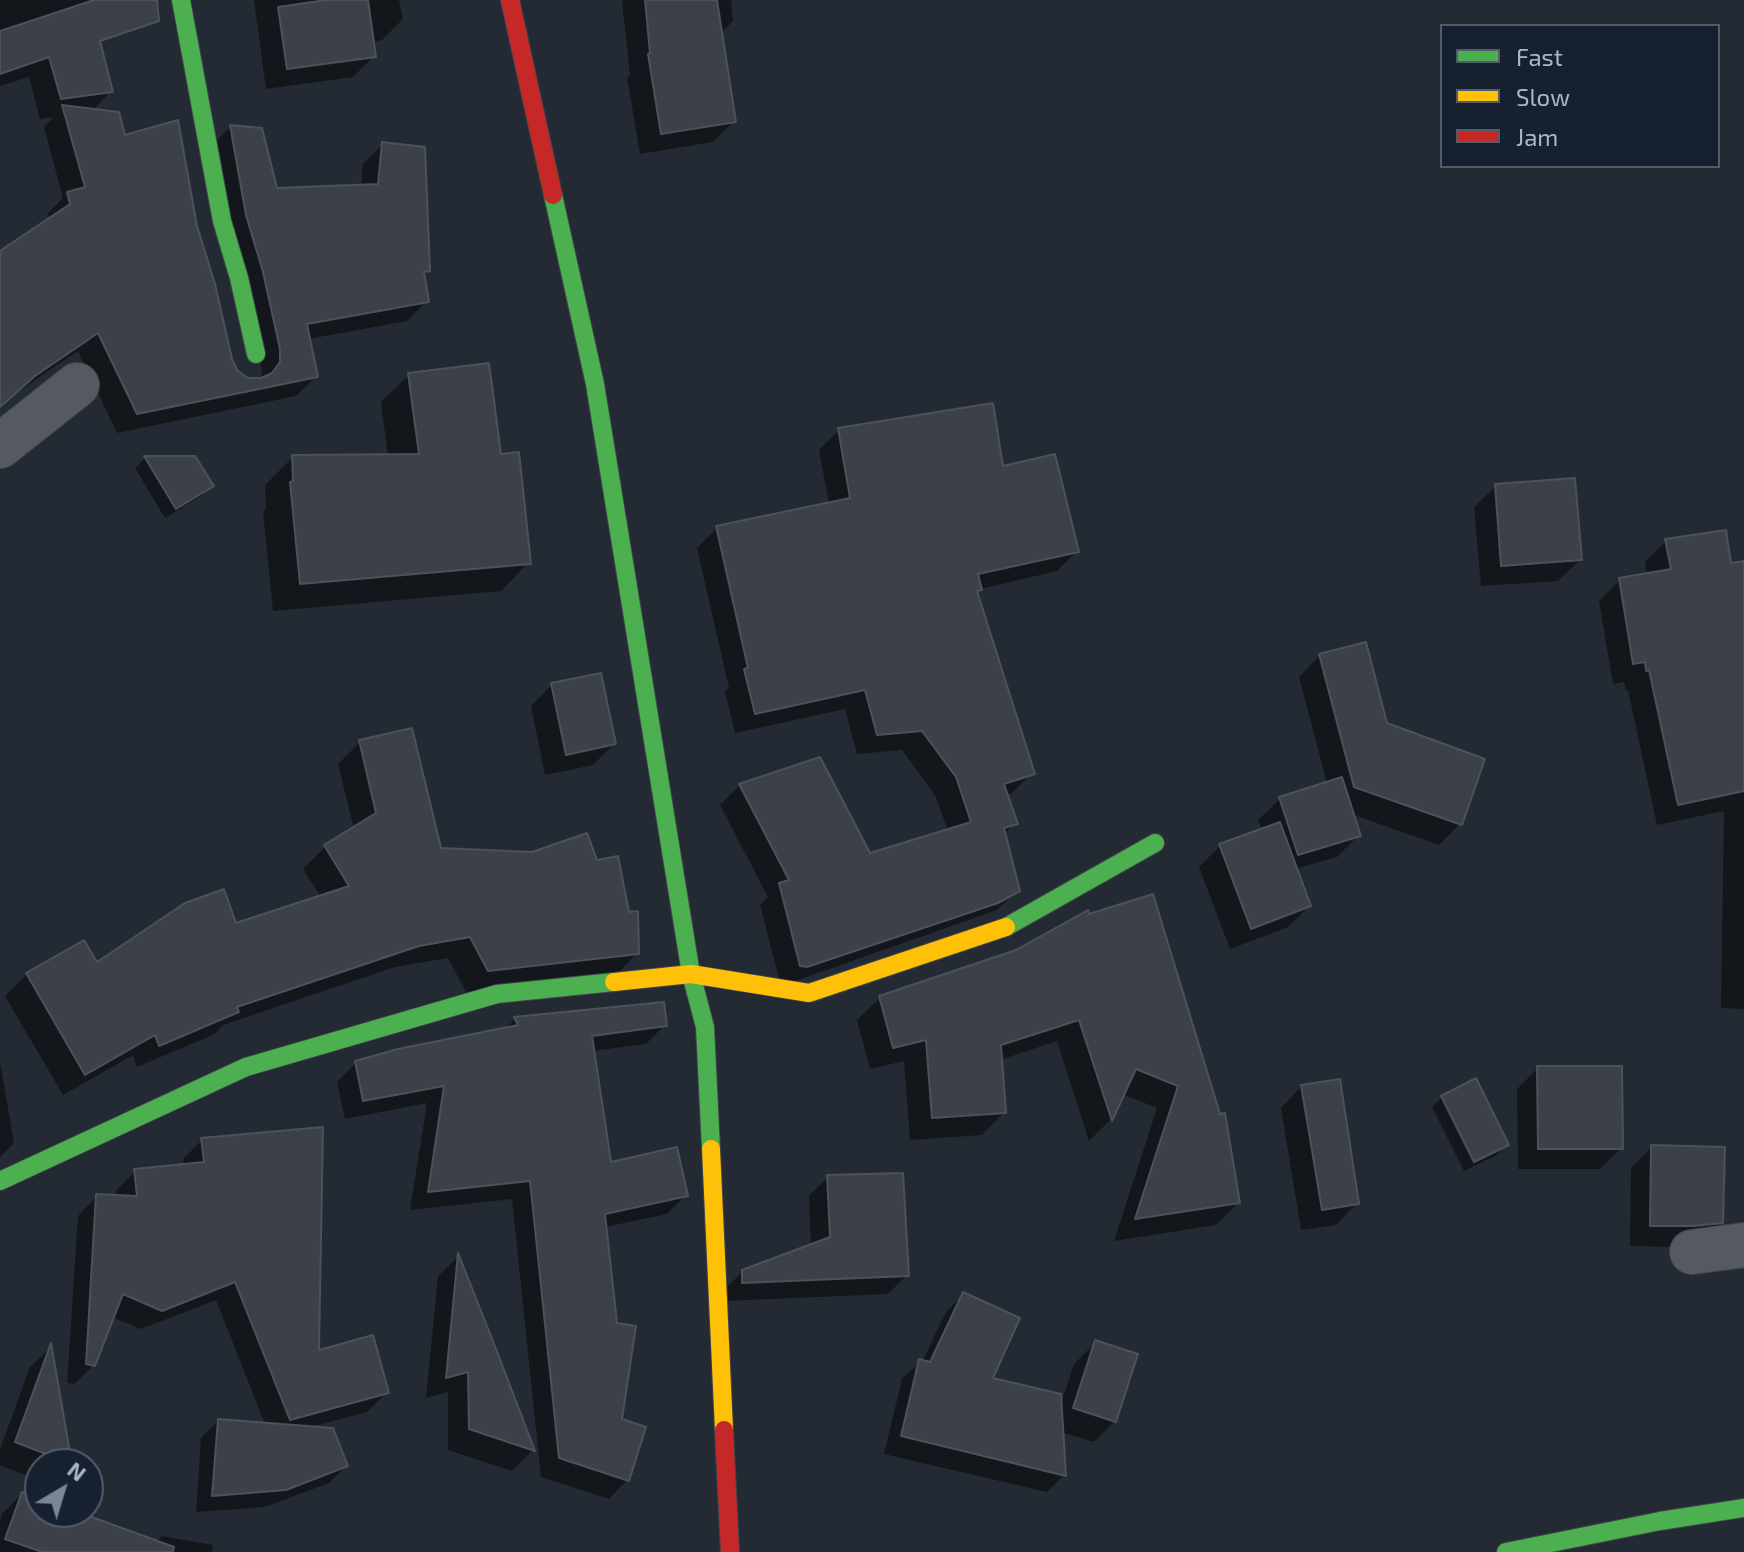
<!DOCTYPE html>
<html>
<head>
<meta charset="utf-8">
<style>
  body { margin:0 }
  #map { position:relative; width:1744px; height:1552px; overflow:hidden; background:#242a33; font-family:"Exo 2",sans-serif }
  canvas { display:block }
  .legend { position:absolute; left:1440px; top:24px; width:280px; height:144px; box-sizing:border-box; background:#17202e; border:2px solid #535c6b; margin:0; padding:10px 14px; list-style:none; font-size:24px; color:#acb6c6 }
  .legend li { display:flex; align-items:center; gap:16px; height:40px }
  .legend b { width:40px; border:2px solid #535c6b }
  .north { position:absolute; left:24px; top:1448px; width:80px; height:80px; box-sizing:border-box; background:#17202e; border:2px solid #535c6b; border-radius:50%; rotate:38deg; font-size:22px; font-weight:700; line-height:32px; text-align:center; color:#acb6c6 }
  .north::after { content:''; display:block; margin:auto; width:28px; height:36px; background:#7c8593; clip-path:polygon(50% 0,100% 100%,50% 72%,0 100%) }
</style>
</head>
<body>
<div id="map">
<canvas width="1744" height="1552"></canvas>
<ul class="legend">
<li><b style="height:10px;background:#4caf50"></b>Fast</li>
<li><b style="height:10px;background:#ffc107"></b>Slow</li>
<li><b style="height:10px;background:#c62828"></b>Jam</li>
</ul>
<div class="north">N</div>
</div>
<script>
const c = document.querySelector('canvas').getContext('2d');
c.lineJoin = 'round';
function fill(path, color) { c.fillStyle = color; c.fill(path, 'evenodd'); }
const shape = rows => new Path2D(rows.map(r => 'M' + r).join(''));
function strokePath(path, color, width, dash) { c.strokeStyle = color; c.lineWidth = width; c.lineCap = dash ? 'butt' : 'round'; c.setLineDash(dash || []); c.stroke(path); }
fill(shape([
  [0,0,145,0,92,21,111,91,92,111,124,137,195,226,230,360,236,372,247,380,261,380,262,369,211,146,230,127,260,130,275,190,361,187,363,164,383,144,428,271,423,277,427,301,407,321,308,339,316,377,296,396,117,433,78,351,13,395,0,407,0,253,50,220,48,213,63,198,44,127,54,117,40,119,29,77,0,86],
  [254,0,399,0,403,19,382,40,372,42,374,56,353,77,266,89],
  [622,0,731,0,733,21,720,34,734,121,713,142,640,154,627,77,630,75],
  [409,375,499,456,528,563,501,591,273,611,263,512,266,508,265,485,293,457,388,456,381,402],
  [839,430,1002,468,1077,551,1057,571,980,589,976,594,1032,773,1012,793,1006,795,1015,823,1003,835,1018,890,997,910,781,986,760,905,768,897,720,805,740,785,869,856,948,831,936,797,902,750,857,754,845,709,735,733,725,691,729,688,697,548,717,528,829,504,819,450],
  [145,458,194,458,211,486,201,496,165,518,135,468],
  [1496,486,1580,560,1558,581,1481,586,1474,507],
  [1666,541,1729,565,1744,563,1744,1009,1721,1008,1724,811,1657,825,1628,690,1626,691,1624,682,1613,684,1599,601,1620,580,1647,575,1645,562],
  [1320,655,1385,725,1460,824,1439,845,1351,814,1358,836,1337,857,1295,869,1309,906,1288,927,1230,949,1199,867,1220,846,1262,830,1258,820,1280,799,1327,783,1299,677],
  [552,685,614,744,593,765,545,775,531,706],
  [360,742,439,850,596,862,627,914,637,953,615,976,466,992,448,958,395,967,223,1025,215,1034,137,1067,133,1055,63,1095,5,996,27,974,96,965,234,926,321,897,303,869,325,847,354,829,338,764],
  [1152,896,1238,1203,1216,1225,1114,1241,1157,1108,1122,1094,1110,1120,1089,1141,1057,1041,1000,1060,1004,1112,982,1135,910,1140,904,1061,870,1069,857,1020,880,998,1017,951,1088,916],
  [662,1004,665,1025,646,1044,592,1051,609,1165,686,1195,667,1214,605,1227,620,1421,627,1480,609,1499,541,1477,512,1199,410,1210,427,1103,345,1119,337,1082,356,1063,504,1030,515,1019],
  [0,1062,14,1143,0,1157],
  [1538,1068,1621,1148,1600,1169,1518,1169,1517,1089],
  [1302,1086,1357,1203,1336,1225,1301,1230,1281,1108],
  [1442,1097,1507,1144,1497,1155,1464,1171,1432,1107],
  [202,1140,316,1352,386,1393,367,1412,310,1427,346,1466,329,1483,264,1507,196,1512,201,1438,218,1421,265,1424,216,1300,141,1329,112,1317,94,1365,74,1384,67,1383,78,1216,97,1196,116,1197,116,1191,135,1171,184,1166,183,1159],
  [1652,1147,1722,1222,1700,1243,1672,1247,1630,1246,1631,1168],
  [828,1177,907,1275,888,1294,724,1301,724,1290,743,1271,811,1246,809,1196],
  [458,1257,533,1450,512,1471,448,1450,448,1392,426,1398,438,1276],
  [964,1294,990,1379,1060,1407,1074,1364,1096,1342,1115,1421,1094,1442,1061,1432,1064,1475,1047,1492,884,1454,902,1379,920,1362,922,1362,946,1312],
  [50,1348,70,1463,40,1464,40,1481,0,1465,0,1449,30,1367],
  [22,1494,40,1500,40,1512,72,1512,156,1542,162,1536,213,1545,212,1552,0,1552,0,1520,2,1514]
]), '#0007');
const building = shape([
  [94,0,157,0,159,21,100,41,113,92,61,99,49,57,0,74,0,31,94,0],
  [326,0,368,0,376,57,287,69,278,7,326,0],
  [645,0,717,0,736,122,661,134,648,54,650,53,645,0],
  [62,105,119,112,125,135,178,120,197,226,215,284,232,359,237,370,248,378,261,378,272,373,280,362,280,349,263,272,246,215,230,125,262,128,277,188,378,184,382,142,425,147,430,271,424,272,429,302,307,324,318,377,137,414,98,333,35,376,0,407,0,251,70,204,67,192,85,187,62,105],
  [489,363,501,454,519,452,531,564,300,584,290,482,293,481,292,455,419,454,408,373,489,363],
  [993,403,1003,466,1055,454,1079,552,978,574,982,590,977,591,1035,774,1004,784,1018,824,1004,828,1020,891,998,903,807,967,800,966,779,883,789,880,739,784,820,757,870,853,971,822,956,777,922,731,877,735,865,690,755,714,744,669,748,668,716,526,850,498,838,428,993,403],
  [144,456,195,456,214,486,176,509,144,456],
  [1575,478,1582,560,1501,566,1495,484,1575,478],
  [1726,530,1731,563,1744,561,1744,791,1678,805,1649,670,1646,671,1645,662,1633,664,1619,578,1671,569,1665,539,1726,530],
  [1366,642,1387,723,1485,759,1462,825,1354,787,1319,654,1366,642],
  [601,673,616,744,566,755,551,683,601,673],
  [412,728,441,848,532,852,587,833,597,860,618,856,629,912,638,911,639,954,488,971,470,937,419,946,237,1007,239,1012,159,1046,155,1035,85,1075,26,973,84,940,97,962,185,903,224,889,236,923,349,886,324,845,376,813,359,740,412,728],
  [1342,777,1361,836,1298,855,1279,797,1342,777],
  [1280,822,1311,906,1251,929,1219,844,1280,822],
  [1153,894,1220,1114,1225,1113,1240,1203,1135,1219,1178,1086,1136,1069,1112,1121,1079,1020,1001,1045,1006,1113,932,1118,926,1040,893,1048,879,996,1016,950,1088,910,1089,914,1153,894],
  [664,1002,667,1026,592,1036,611,1162,677,1147,688,1196,605,1214,617,1323,636,1326,622,1419,646,1427,629,1481,559,1458,530,1181,428,1192,444,1086,363,1101,355,1061,398,1049,518,1025,514,1017,664,1002],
  [1537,1066,1622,1066,1623,1149,1538,1149,1537,1066],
  [1476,1078,1509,1145,1474,1162,1441,1096,1476,1078],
  [1340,1079,1359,1204,1322,1210,1301,1085,1340,1079],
  [323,1127,319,1350,373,1335,389,1393,290,1420,235,1282,162,1311,123,1294,95,1366,86,1364,96,1194,137,1196,134,1169,204,1162,201,1138,323,1127],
  [1651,1145,1725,1147,1723,1223,1694,1226,1650,1226,1651,1145],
  [903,1173,909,1276,742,1283,742,1270,830,1237,827,1175,903,1173],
  [458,1253,491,1336,535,1451,469,1429,468,1372,446,1378,458,1253],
  [963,1292,1020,1318,993,1378,1061,1394,1066,1476,901,1436,919,1359,930,1362,963,1292],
  [1095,1340,1138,1354,1116,1422,1073,1408,1095,1340],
  [51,1343,72,1464,15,1442,51,1343],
  [218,1419,333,1428,348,1466,286,1490,212,1496,218,1419],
  [22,1492,40,1498,40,1512,78,1512,174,1547,173,1552,42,1552,5,1539,22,1492]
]);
fill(building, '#3c4149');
strokePath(building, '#4b525c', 2);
const street = shape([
  [0,446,77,385],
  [1692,1252,1744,1245]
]);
const fast = shape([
  [181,0,222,221,239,278,256,354],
  [553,195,595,384,691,974,705,1027,711,1149],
  [1006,927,1155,843],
  [0,1181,246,1067,497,994,614,982],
  [1506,1552,1660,1521,1744,1508]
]);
const slow = shape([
  [614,982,691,974,809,993,1006,927],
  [711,1149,724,1430]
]);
const jam = shape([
  [510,0,553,195],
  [724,1430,730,1552]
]);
strokePath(street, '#40444b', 46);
strokePath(fast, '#40444b', 20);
strokePath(slow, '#40444b', 20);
strokePath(jam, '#40444b', 20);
strokePath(street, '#545962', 44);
strokePath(fast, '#4caf50', 18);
strokePath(slow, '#ffc107', 18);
strokePath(jam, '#c62828', 18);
</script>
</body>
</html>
